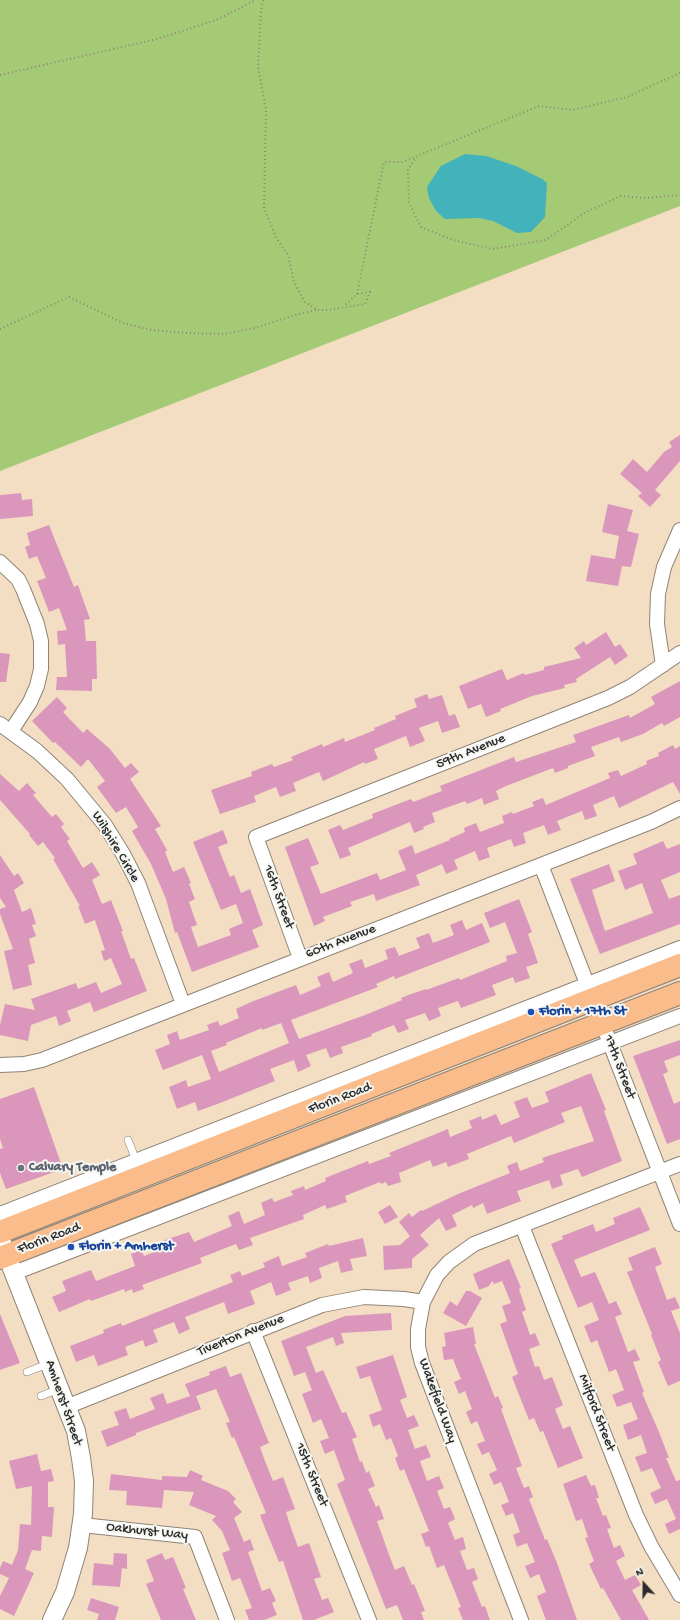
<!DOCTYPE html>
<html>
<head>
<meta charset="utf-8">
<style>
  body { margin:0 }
  #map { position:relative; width:680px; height:1620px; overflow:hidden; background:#f3dec3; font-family:"Gochi Hand",sans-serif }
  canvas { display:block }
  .north { position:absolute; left:624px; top:1564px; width:40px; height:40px; -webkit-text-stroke:3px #f6f6f2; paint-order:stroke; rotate:339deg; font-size:11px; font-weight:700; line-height:16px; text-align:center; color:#2b2b2b }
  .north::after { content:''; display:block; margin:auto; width:14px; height:18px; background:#2b2b2b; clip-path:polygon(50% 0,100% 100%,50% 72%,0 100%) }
</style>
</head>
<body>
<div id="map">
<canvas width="680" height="1620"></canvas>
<div class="north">N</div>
</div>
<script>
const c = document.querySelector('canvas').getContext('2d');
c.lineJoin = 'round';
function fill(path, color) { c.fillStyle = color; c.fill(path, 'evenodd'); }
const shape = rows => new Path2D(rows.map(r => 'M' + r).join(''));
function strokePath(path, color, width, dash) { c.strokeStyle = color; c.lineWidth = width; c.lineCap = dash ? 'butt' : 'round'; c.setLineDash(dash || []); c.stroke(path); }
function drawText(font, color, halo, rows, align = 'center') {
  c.font = font + ' "Gochi Hand",sans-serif'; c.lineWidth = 4; c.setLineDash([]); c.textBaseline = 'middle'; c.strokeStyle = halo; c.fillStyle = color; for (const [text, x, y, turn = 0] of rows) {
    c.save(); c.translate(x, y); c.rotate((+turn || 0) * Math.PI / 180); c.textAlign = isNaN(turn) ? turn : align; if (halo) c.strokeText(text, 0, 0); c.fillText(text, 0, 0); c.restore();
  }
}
fill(shape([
  [0,0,680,0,680,206,0,471]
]), '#a4ca75');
fill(shape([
  [465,154,486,156,516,166,542,179,547,183,545,217,531,232,517,233,493,221,479,218,445,219,436,211,429,198,427,187,441,166]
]), '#42b2bb');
fill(shape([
  [680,435,680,461,655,490,661,495,650,507,638,496,642,493,620,474,633,459,647,472,664,452,672,447,669,442],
  [21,493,22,500,32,499,33,516,0,519,0,495],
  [608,504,633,510,627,531,639,534,631,567,622,566,618,586,586,581,591,555,615,559,619,536,602,532],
  [49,525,74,587,78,585,90,619,84,620,86,641,96,641,97,679,92,679,92,691,56,690,57,677,67,677,65,644,58,645,57,631,67,630,59,608,49,612,37,581,46,578,37,556,29,559,25,547,30,545,27,533],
  [606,632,615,647,620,644,628,656,615,665,610,657,576,679,577,682,564,685,565,688,532,696,500,709,501,711,486,717,481,704,468,709,459,686,502,669,507,680,524,673,525,675,544,670,544,667,581,658,574,648,584,641,586,645],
  [0,653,10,654,6,682,0,682],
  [680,681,680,717,664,726,662,723,643,734,621,742,619,737,591,747,595,756,568,766,568,768,555,773,553,768,506,786,496,791,499,799,484,805,482,798,467,804,465,801,432,813,435,822,423,827,424,829,414,833,410,822,348,848,351,855,340,859,328,830,340,825,343,830,373,818,372,814,411,799,413,802,442,791,440,786,514,757,516,762,576,742,573,735,629,715,630,718,655,704,651,697],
  [427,694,429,699,442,695,449,716,455,714,460,727,442,733,438,721,419,728,425,741,410,747,406,736,374,749,378,759,365,764,364,762,323,781,319,772,293,783,296,791,280,797,276,787,254,796,256,802,220,814,211,790,252,776,251,772,272,764,274,767,293,760,291,757,322,744,323,747,344,738,345,742,375,730,374,728,396,719,395,716,417,707,414,699],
  [57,697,67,708,63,712,83,733,87,729,110,749,125,768,131,763,139,772,130,779,161,826,155,829,167,850,165,852,173,872,184,867,191,883,189,884,195,899,189,902,197,925,191,927,198,947,231,935,229,929,243,923,236,904,221,910,193,842,223,830,228,843,218,847,230,877,234,875,241,893,250,889,263,925,252,930,259,947,192,972,177,932,175,933,166,899,151,864,132,831,138,827,126,807,116,813,97,787,105,781,88,759,81,767,55,742,53,743,32,721],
  [673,745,675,749,680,746,680,794,673,782,619,808,614,796,593,805,597,816,585,820,582,811,557,821,561,830,548,835,544,825,523,833,526,843,514,847,511,839,487,848,490,857,479,861,475,851,454,860,458,869,446,874,442,864,416,875,420,885,376,901,374,894,350,902,352,906,323,917,325,921,314,926,285,847,308,838,319,864,310,867,321,894,377,873,380,880,406,870,398,851,412,845,415,854,450,840,449,839,465,832,464,828,476,823,480,832,504,823,502,816,512,812,513,814,534,806,532,802,543,798,546,805,610,778,608,773,618,770,621,776,647,764,646,761,659,756,658,753],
  [0,774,19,791,27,783,36,793,33,795,52,817,56,814,64,824,61,827,70,839,67,841,83,868,92,862,100,875,92,880,102,904,111,900,123,931,121,931,131,959,134,958,147,991,94,1012,90,1002,67,1011,71,1021,59,1026,56,1016,31,1025,28,1041,0,1035,0,1025,5,1004,35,1010,31,999,76,983,78,989,96,982,101,993,122,984,111,958,104,961,101,951,105,950,95,920,85,924,78,906,80,906,53,859,55,858,43,842,38,846,29,835,30,834,0,800],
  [663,841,667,849,680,844,680,872,661,880,669,899,680,895,680,924,600,954,570,879,609,864,615,881,592,890,605,931,653,913,642,883,625,890,618,871,637,864,633,854],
  [0,855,14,876,18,873,24,883,14,890,22,912,31,908,36,924,32,925,36,936,29,939,35,963,28,965,32,985,13,990,4,951,13,949,0,914,0,909,6,907,0,898],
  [519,899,532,932,528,934,538,963,526,967,530,978,515,983,513,977,492,985,496,995,461,1008,458,1001,438,1008,441,1016,429,1021,425,1013,405,1020,409,1029,398,1033,394,1025,371,1034,372,1036,341,1047,343,1053,330,1058,326,1048,306,1055,311,1066,298,1072,294,1060,270,1069,275,1081,220,1103,198,1111,195,1102,177,1109,169,1087,186,1080,188,1087,211,1079,202,1055,163,1070,155,1050,170,1044,167,1035,177,1031,180,1040,209,1030,207,1025,218,1021,220,1026,239,1018,236,1009,251,1002,296,985,300,995,321,986,317,977,329,972,333,982,353,973,349,964,362,959,365,968,388,959,385,950,395,947,399,956,420,948,416,938,429,933,433,943,454,935,450,925,462,920,466,930,482,923,490,942,395,979,394,976,376,984,378,987,291,1020,299,1039,365,1015,402,1000,401,998,411,994,426,989,426,990,459,978,460,980,507,961,506,956,517,953,505,922,490,928,484,913],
  [281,1023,289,1043,219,1072,211,1051,227,1045,226,1043,262,1028,262,1030],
  [680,1040,680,1055,664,1061,668,1072,663,1074,674,1104,680,1101,680,1139,667,1144,633,1056],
  [591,1073,606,1110,604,1111,622,1161,582,1177,578,1169,560,1175,563,1185,552,1189,549,1180,517,1191,521,1201,487,1214,483,1203,473,1208,472,1205,452,1215,457,1226,446,1231,439,1218,420,1235,429,1245,412,1259,412,1268,384,1270,383,1246,400,1245,410,1236,399,1222,409,1213,412,1217,421,1210,422,1211,458,1194,510,1173,507,1166,517,1162,520,1171,544,1162,542,1158,594,1141,581,1106,561,1113,565,1122,514,1143,511,1136,467,1154,469,1159,448,1167,446,1162,433,1167,430,1160,399,1173,401,1182,388,1186,386,1182,381,1184,380,1182,345,1196,347,1202,327,1209,325,1205,303,1215,304,1219,250,1238,253,1245,239,1250,236,1244,200,1258,202,1263,142,1285,144,1289,133,1293,132,1289,125,1292,124,1289,91,1301,90,1299,59,1312,52,1297,66,1291,62,1281,91,1270,96,1281,135,1266,131,1254,141,1250,144,1256,165,1248,162,1241,189,1232,194,1242,232,1226,228,1216,239,1211,244,1224,265,1215,261,1203,272,1198,274,1202,293,1195,291,1191,304,1186,305,1190,326,1181,325,1178,368,1161,369,1164,391,1156,389,1153,448,1129,450,1137,472,1128,469,1121,481,1116,482,1120,496,1114,501,1125,520,1117,514,1102,527,1097,532,1108,549,1102,545,1092],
  [34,1087,63,1169,6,1189,0,1173,0,1149,3,1148,0,1139,0,1099],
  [390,1205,398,1217,385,1224,378,1212],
  [640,1207,650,1230,574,1260,581,1277,595,1272,609,1304,616,1301,622,1314,615,1317,628,1352,635,1349,640,1360,633,1362,644,1392,642,1393,659,1432,669,1458,666,1458,676,1481,680,1480,680,1529,669,1534,665,1524,676,1519,667,1499,655,1504,650,1493,661,1488,652,1468,641,1472,635,1457,647,1453,641,1435,628,1440,623,1425,638,1419,631,1402,617,1407,612,1395,624,1390,616,1369,609,1372,597,1340,591,1343,584,1326,599,1320,592,1302,578,1308,551,1244,563,1239,562,1236,593,1224,596,1232,615,1224,613,1218],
  [363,1238,367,1256,350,1259,353,1270,341,1273,338,1261,319,1268,322,1278,310,1283,308,1276,288,1283,291,1290,276,1296,271,1282,250,1291,255,1304,228,1314,224,1302,185,1317,190,1329,179,1334,174,1322,153,1330,158,1342,145,1347,143,1340,125,1347,128,1355,98,1366,94,1355,76,1362,70,1346,104,1333,103,1330,121,1323,122,1326,233,1282,230,1275,240,1271,242,1276,265,1267,263,1263,279,1256,282,1266,307,1257,305,1253,328,1244,329,1246],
  [655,1247,662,1264,655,1267,667,1300,675,1297,680,1308,671,1311,680,1333,680,1381,668,1386,658,1362,661,1360,651,1335,652,1334,627,1272,633,1270,628,1258],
  [509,1259,521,1288,519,1289,526,1310,522,1312,530,1335,535,1333,540,1345,529,1349,535,1367,539,1366,544,1380,552,1377,563,1405,555,1409,563,1429,570,1426,583,1458,558,1468,543,1431,540,1432,534,1418,529,1420,512,1377,518,1374,500,1324,507,1321,502,1306,511,1303,502,1281,494,1284,492,1281,489,1286,479,1290,473,1274],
  [466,1291,470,1291,482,1298,466,1326,443,1313,450,1301,457,1306],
  [391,1313,392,1330,341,1333,344,1343,336,1346,333,1337,306,1347,316,1373,323,1370,342,1413,346,1412,357,1437,352,1439,360,1462,362,1461,366,1473,369,1471,375,1486,368,1489,376,1507,379,1505,384,1519,377,1521,388,1552,395,1570,404,1566,412,1585,414,1584,425,1611,421,1612,424,1620,403,1620,397,1605,386,1609,337,1484,345,1480,334,1450,325,1454,320,1441,329,1438,321,1419,313,1423,302,1394,312,1390,305,1372,294,1376,281,1341,345,1316],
  [0,1314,20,1363,0,1370],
  [473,1327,476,1344,474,1344,495,1398,498,1396,503,1408,501,1409,522,1466,516,1468,524,1488,529,1486,533,1497,529,1499,545,1540,547,1539,557,1563,577,1620,546,1620,537,1596,546,1592,539,1574,530,1578,525,1566,535,1562,527,1543,517,1547,513,1535,520,1532,513,1513,506,1516,501,1505,509,1502,501,1482,494,1485,489,1474,497,1470,489,1452,482,1455,477,1444,485,1441,477,1421,471,1424,466,1412,472,1409,465,1391,459,1394,454,1382,461,1379,453,1359,444,1360,442,1347,446,1346,444,1333],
  [393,1355,407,1397,400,1400,407,1418,414,1415,419,1426,408,1430,415,1449,426,1445,431,1457,420,1461,427,1481,439,1476,444,1488,437,1491,444,1509,450,1507,455,1519,448,1523,455,1540,463,1537,466,1549,460,1551,467,1570,474,1568,478,1579,472,1582,482,1607,485,1606,490,1620,463,1620,458,1608,461,1607,444,1565,437,1568,429,1546,426,1547,421,1534,429,1531,404,1469,400,1471,395,1458,398,1456,391,1438,386,1440,380,1424,373,1427,369,1415,382,1410,370,1376,360,1379,356,1367],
  [226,1366,230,1377,241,1373,269,1443,260,1447,265,1461,273,1481,283,1477,295,1509,286,1512,290,1525,298,1547,309,1543,321,1577,314,1579,322,1600,328,1598,334,1612,314,1620,303,1620,283,1561,279,1562,267,1533,260,1515,266,1513,234,1437,232,1438,226,1423,230,1422,216,1389,196,1396,201,1409,136,1433,136,1435,107,1447,101,1431,119,1425,114,1412,126,1408,130,1419,155,1409,150,1398,163,1393,167,1404,190,1396,185,1384,210,1375,209,1372],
  [37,1454,41,1471,51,1469,54,1481,48,1482,48,1507,54,1507,52,1537,42,1536,41,1551,32,1550,25,1569,34,1573,14,1616,0,1609,0,1596,9,1578,0,1574,0,1568,3,1561,12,1565,18,1550,20,1524,31,1525,32,1486,16,1489,9,1461],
  [190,1470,203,1476,201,1480,228,1491,236,1499,233,1502,242,1512,234,1518,244,1542,250,1539,254,1550,248,1552,262,1591,270,1588,276,1601,272,1603,277,1615,264,1620,249,1620,245,1610,252,1608,240,1578,232,1581,222,1553,230,1550,222,1531,212,1520,216,1516,189,1505,194,1492,164,1490,162,1508,126,1505,127,1491,109,1490,111,1474,162,1480,162,1476,187,1477],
  [586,1475,591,1486,595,1485,599,1498,596,1498,603,1516,606,1515,611,1528,607,1529,614,1548,620,1545,625,1556,616,1561,625,1580,635,1575,641,1585,632,1590,649,1620,621,1620,603,1588,601,1589,589,1564,594,1561,585,1538,588,1537,582,1519,576,1521,563,1484],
  [114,1553,127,1554,127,1569,122,1568,120,1587,92,1585,94,1563,113,1565],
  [162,1553,165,1560,173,1557,186,1588,183,1589,196,1620,161,1620,146,1584,154,1581,146,1560],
  [91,1598,119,1607,115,1620,97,1620,99,1614,87,1610]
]), '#da97bb');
const service = shape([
  [128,1140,136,1160],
  [27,1372,50,1363],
  [41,1396,59,1389]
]);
const minor = shape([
  [0,562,18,579,23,589,37,624,41,641,41,669,37,686,30,702,11,731],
  [663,665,657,624,658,594,664,567,680,530],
  [0,724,37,751,67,779,105,825,123,854,138,883,183,1004],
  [541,865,680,1224],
  [300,958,256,837,608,698,630,687,680,653],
  [0,1065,24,1064,42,1060,651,822,680,808],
  [0,1214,680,948],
  [522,1226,636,1515,651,1546,680,1595],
  [14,1273,680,1016],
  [253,1331,369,1620],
  [66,1407,322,1305,364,1297,404,1299,423,1302],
  [82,1525,195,1537,227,1620],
  [521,1620,422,1363,418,1347,418,1329,423,1302,437,1275,449,1262,474,1244,680,1164]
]);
const tertiary = shape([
  [0,1238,76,1431,81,1458,84,1481,83,1514,78,1548,65,1592,52,1620]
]);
const primary = shape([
  [0,1232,680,965],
  [0,1258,680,993]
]);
strokePath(service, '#8f8477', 8);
strokePath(minor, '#8f8477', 16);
strokePath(tertiary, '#8f8477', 20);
strokePath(primary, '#8f8477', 24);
strokePath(shape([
  [263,0,261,12,258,67,266,110,264,208,277,239,288,255,294,282,305,302,317,310,327,310,365,304,370,292,357,294,344,306],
  [680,73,627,97,573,110,539,106,417,156,408,170,409,203,421,227,453,240,493,249,546,240,584,213,621,196,644,198,680,195],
  [0,75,157,39,216,20,256,0],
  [357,294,384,162,402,162,416,157],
  [0,329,69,297,123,323,152,330,187,333,224,334,255,328,295,315,317,310]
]), '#8f8477', 2, [1, 3]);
strokePath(service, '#fff', 7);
strokePath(minor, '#fff', 14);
strokePath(tertiary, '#fff', 18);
strokePath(primary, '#fabc8b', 22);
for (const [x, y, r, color] of [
  [531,1012,4,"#1a4fb4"],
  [21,1168,4,"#6b7280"],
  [71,1247,4,"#1a4fb4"]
]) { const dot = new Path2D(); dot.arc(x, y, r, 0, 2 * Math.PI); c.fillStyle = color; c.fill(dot); strokePath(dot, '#f6f6f2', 1.5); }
drawText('14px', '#2b2b2b', '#f6f6f2', [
  ["59th Avenue",471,752,-22],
  ["Wilshire Circle",115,847,59],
  ["16th Street",278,897,70],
  ["60th Avenue",341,942,-21],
  ["17th Street",619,1067,69],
  ["Florin Road",340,1099,-21],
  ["Florin Road",49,1239,-21],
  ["Tiverton Avenue",241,1336,-22],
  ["Wakefield Way",437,1401,70],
  ["Amherst Street",63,1403,71],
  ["Milford Street",596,1413,69],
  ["15th Street",311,1475,68],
  ["Oakhurst Way",147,1532,6]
]);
drawText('bold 14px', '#164399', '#f6f6f2', [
  ["Florin + 17th St",539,1012],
  ["Florin + Amherst",79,1247]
], 'left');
drawText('bold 14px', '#5b616d', '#f6f6f2', [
  ["Calvary Temple",29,1168]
], 'left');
</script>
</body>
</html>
